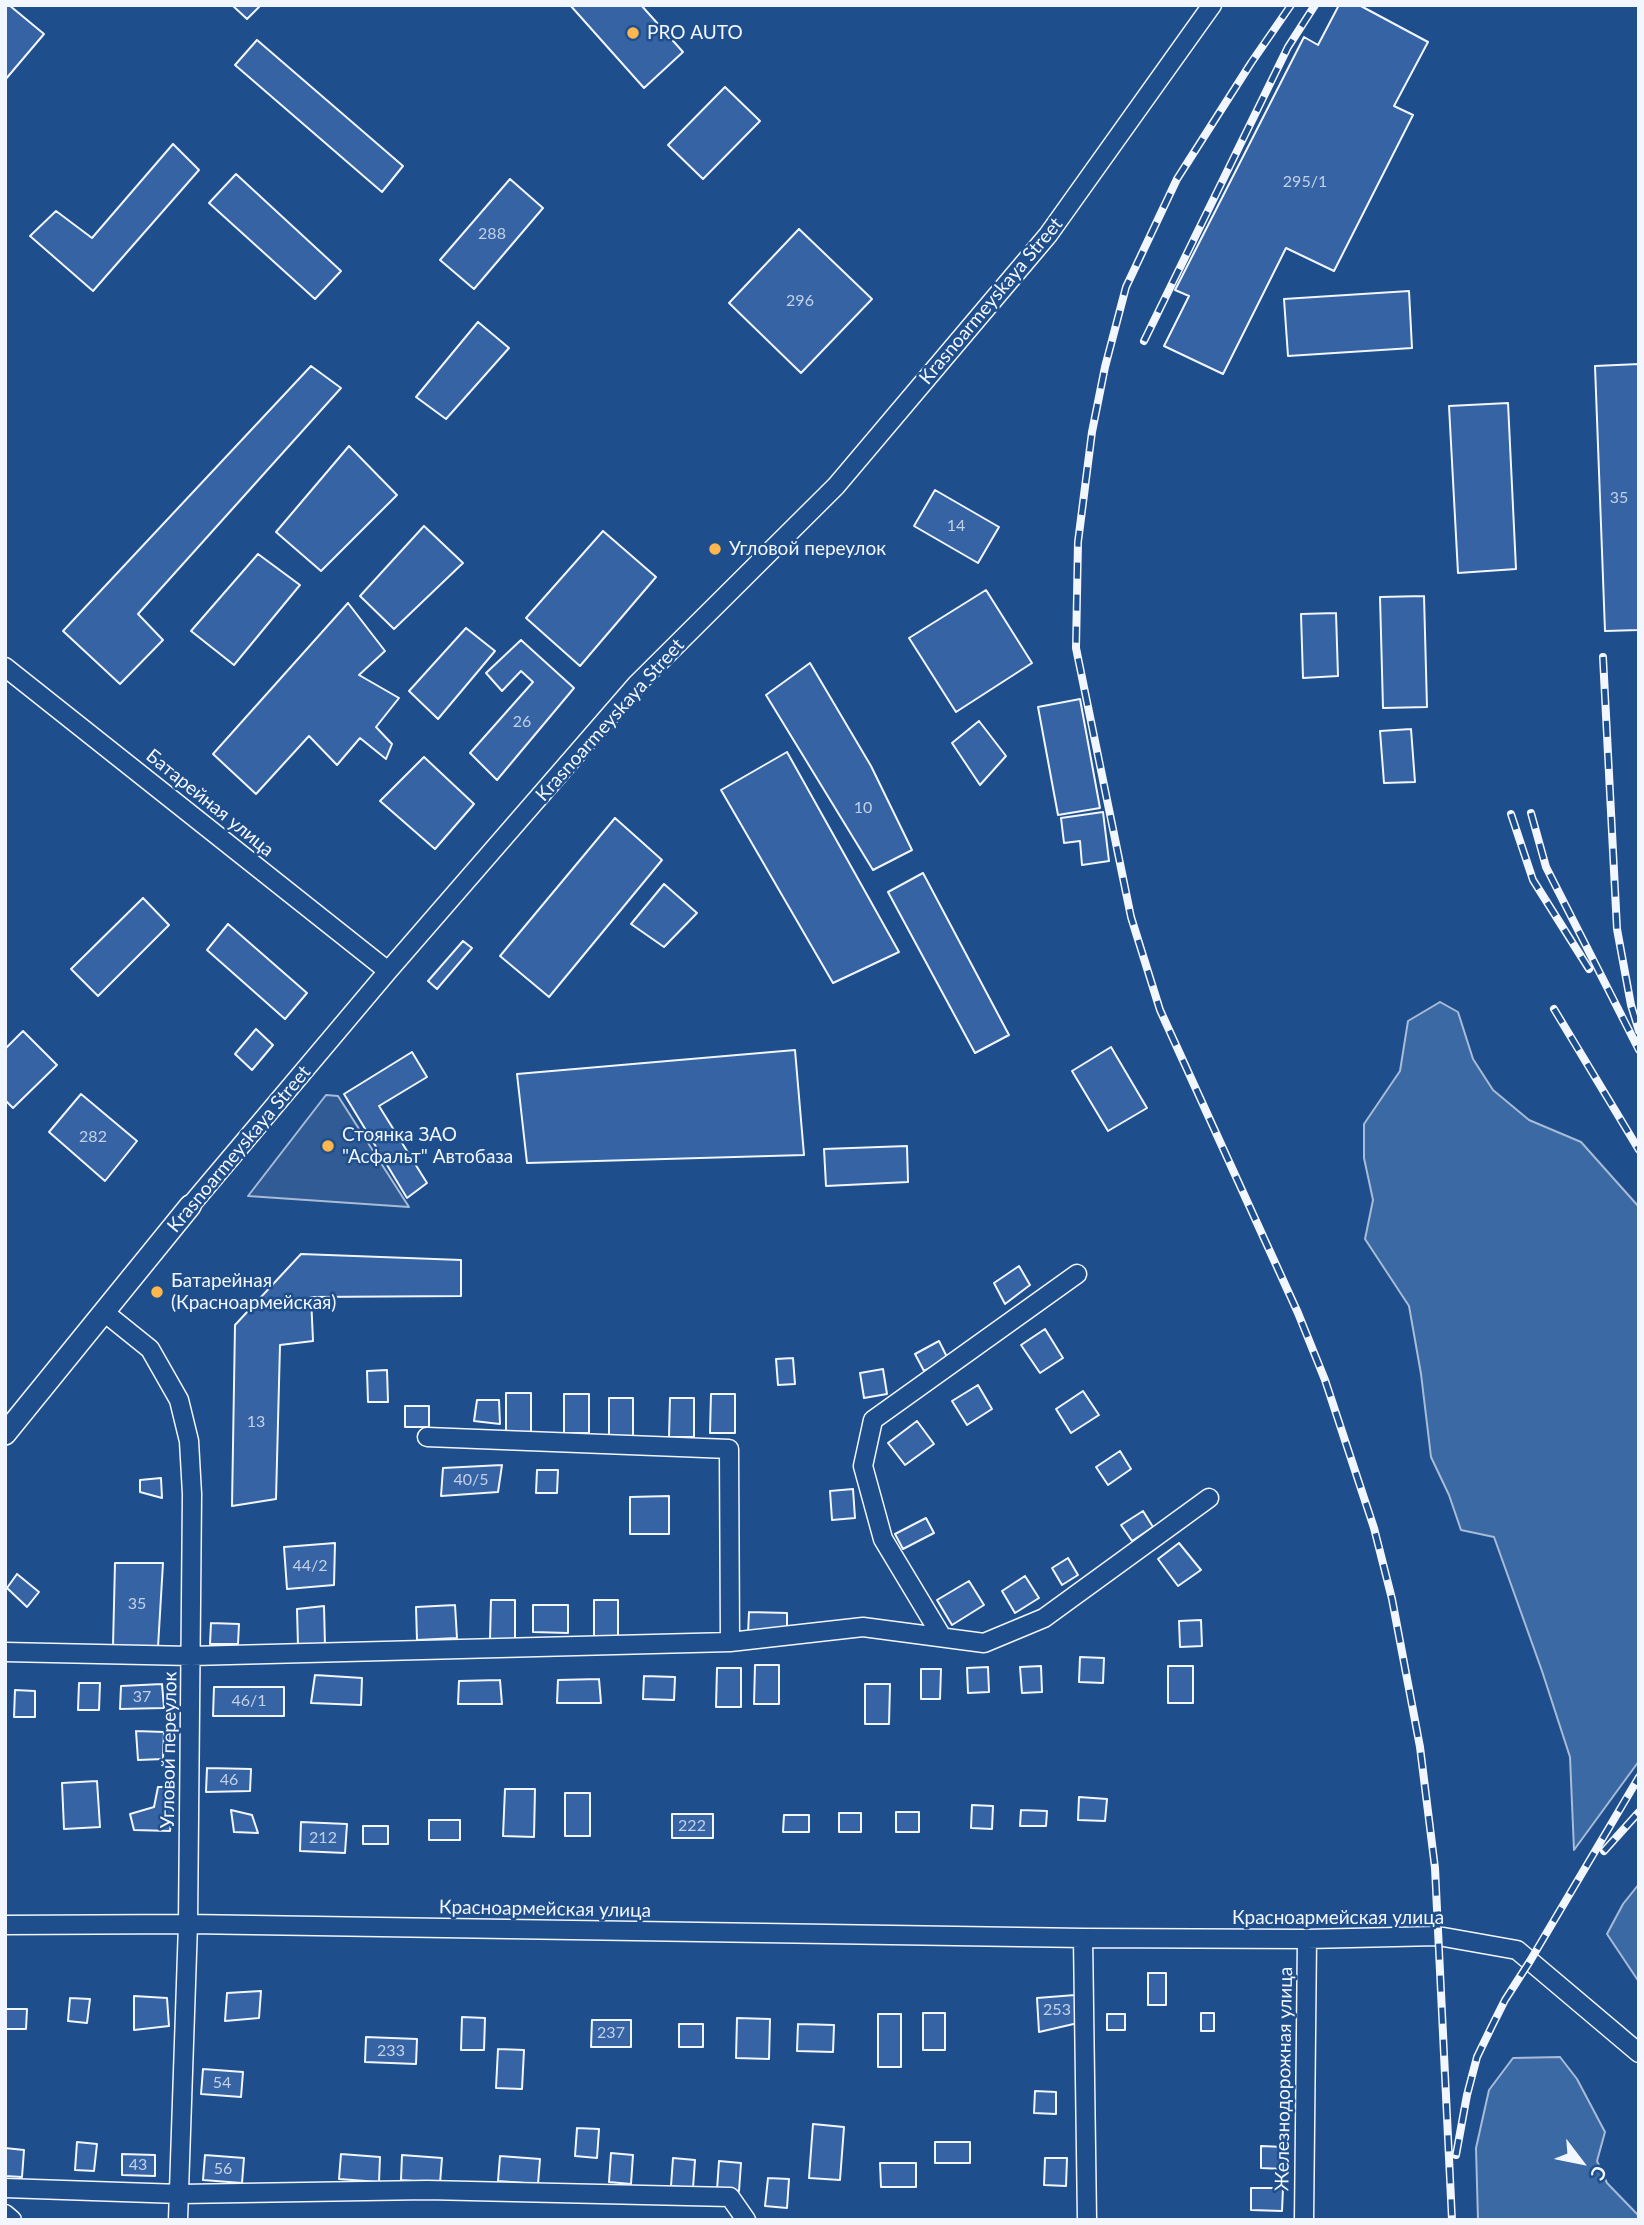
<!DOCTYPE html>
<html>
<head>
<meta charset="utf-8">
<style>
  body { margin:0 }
  #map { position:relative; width:1644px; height:2225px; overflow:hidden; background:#1f4e8c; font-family:Lato,sans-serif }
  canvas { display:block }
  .frame { position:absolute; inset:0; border:7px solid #f2f6ff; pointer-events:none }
  .north { position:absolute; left:1546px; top:2127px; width:70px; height:70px; -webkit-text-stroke:5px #1f4e8c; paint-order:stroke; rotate:122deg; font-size:19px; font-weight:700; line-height:28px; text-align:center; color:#f2f6ff }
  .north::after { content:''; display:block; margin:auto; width:24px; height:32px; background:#f2f6ff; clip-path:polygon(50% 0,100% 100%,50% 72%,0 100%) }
</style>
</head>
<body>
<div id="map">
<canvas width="1644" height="2225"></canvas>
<div class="frame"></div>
<div class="north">С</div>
</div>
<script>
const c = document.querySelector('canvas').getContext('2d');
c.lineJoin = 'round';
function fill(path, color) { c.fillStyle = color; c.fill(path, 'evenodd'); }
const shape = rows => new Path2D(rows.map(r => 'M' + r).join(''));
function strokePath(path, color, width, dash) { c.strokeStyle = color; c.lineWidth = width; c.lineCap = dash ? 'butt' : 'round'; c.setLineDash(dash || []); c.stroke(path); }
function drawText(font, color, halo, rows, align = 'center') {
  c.font = font + ' Lato,sans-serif'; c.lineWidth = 5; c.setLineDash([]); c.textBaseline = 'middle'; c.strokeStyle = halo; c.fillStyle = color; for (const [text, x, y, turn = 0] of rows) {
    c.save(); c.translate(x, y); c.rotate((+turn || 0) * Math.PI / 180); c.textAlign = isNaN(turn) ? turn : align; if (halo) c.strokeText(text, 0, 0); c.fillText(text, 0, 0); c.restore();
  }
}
const parking = shape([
  [326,1095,338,1096,409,1207,248,1196,326,1095]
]);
fill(parking, '#305b95');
strokePath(parking, '#a8bbd7', 2);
const water = shape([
  [1440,1002,1458,1012,1473,1059,1493,1090,1529,1120,1581,1142,1639,1207,1639,1761,1574,1850,1570,1757,1542,1671,1494,1537,1461,1530,1449,1495,1431,1457,1421,1374,1409,1306,1365,1239,1373,1200,1364,1158,1364,1124,1400,1071,1408,1021,1440,1002],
  [1639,1884,1639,1982,1607,1934,1623,1904,1639,1884],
  [1560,2057,1577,2079,1605,2132,1597,2161,1607,2183,1638,2215,1639,2220,1478,2220,1476,2148,1489,2090,1513,2058,1560,2057]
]);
fill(water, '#3b69a3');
strokePath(water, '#a8bbd7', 2);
const building = shape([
  [5,5,9,5,44,34,5,80,5,5],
  [232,5,261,5,247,19,232,5],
  [570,5,641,5,683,52,644,88,570,5],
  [1339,5,1359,5,1428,42,1394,106,1413,115,1334,271,1286,248,1223,374,1164,346,1189,296,1175,290,1304,37,1318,45,1339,5],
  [257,40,403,166,382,192,235,65,257,40],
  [725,87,760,121,703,179,668,145,725,87],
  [173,144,199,170,93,291,30,236,56,211,92,238,173,144],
  [236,174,341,271,315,299,209,203,236,174],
  [510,179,543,208,474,289,440,260,510,179],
  [799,229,872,299,801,373,729,303,799,229],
  [1409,291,1412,348,1288,356,1284,299,1409,291],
  [478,322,509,348,446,419,416,397,478,322],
  [1639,364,1639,630,1605,631,1595,366,1639,364],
  [311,366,341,388,138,614,163,640,120,684,63,631,311,366],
  [1508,403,1516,569,1458,573,1449,406,1508,403],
  [349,446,397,495,321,571,276,532,349,446],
  [935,490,999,527,978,563,914,526,935,490],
  [424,526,463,563,394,629,360,596,424,526],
  [603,531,656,577,580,666,526,618,603,531],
  [258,554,300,585,234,665,191,631,258,554],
  [986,590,1032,663,956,712,909,638,986,590],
  [1424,596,1427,707,1383,708,1380,597,1424,596],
  [348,603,385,651,359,675,399,698,376,727,392,744,386,759,360,738,337,765,309,736,256,794,213,754,348,603],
  [1336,613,1338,676,1303,678,1301,614,1336,613],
  [466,628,495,651,438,719,409,691,466,628],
  [521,640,574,688,497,780,470,753,533,682,521,671,502,691,486,673,521,640],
  [810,663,871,766,912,850,873,870,766,695,810,663],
  [1080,699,1100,808,1058,815,1038,707,1080,699],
  [979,721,1006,756,980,785,952,743,979,721],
  [1411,729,1415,782,1384,783,1380,731,1411,729],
  [787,752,899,952,833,983,721,790,787,752],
  [424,757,474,804,435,849,380,801,424,757],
  [1103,812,1109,861,1082,865,1080,841,1064,843,1061,818,1103,812],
  [615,818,662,860,549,997,500,956,615,818],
  [923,873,1009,1035,975,1053,888,892,923,873],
  [664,884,697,913,664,947,631,924,664,884],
  [143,898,169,925,98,996,71,969,143,898],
  [228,924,307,993,285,1019,207,950,228,924],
  [463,941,472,948,437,989,428,981,463,941],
  [256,1029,273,1045,252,1070,235,1054,256,1029],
  [23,1031,57,1065,13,1108,5,1100,5,1049,23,1031],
  [1111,1047,1147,1108,1108,1131,1072,1071,1111,1047],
  [795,1050,804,1155,527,1163,517,1074,795,1050],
  [412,1052,427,1077,379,1106,427,1183,407,1198,344,1094,412,1052],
  [81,1094,137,1141,105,1181,49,1132,81,1094],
  [907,1146,908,1182,826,1186,824,1149,907,1146],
  [301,1254,461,1260,461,1296,311,1297,313,1341,280,1345,276,1499,232,1506,235,1325,301,1254],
  [1019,1266,1030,1285,1005,1304,994,1283,1019,1266],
  [1045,1329,1063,1358,1040,1373,1021,1345,1045,1329],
  [939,1341,948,1359,924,1371,915,1354,939,1341],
  [793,1358,795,1384,778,1385,776,1359,793,1358],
  [883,1369,887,1394,864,1398,860,1373,883,1369],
  [387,1370,388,1402,368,1402,367,1371,387,1370],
  [978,1385,992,1409,967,1425,952,1401,978,1385],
  [1083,1391,1099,1415,1071,1433,1056,1409,1083,1391],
  [506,1393,531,1393,531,1433,506,1433,506,1393],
  [564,1394,589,1394,589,1433,564,1433,564,1394],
  [711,1394,735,1394,735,1433,710,1433,711,1394],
  [609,1398,633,1398,633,1438,609,1437,609,1398],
  [670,1398,694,1398,694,1437,669,1437,670,1398],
  [477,1400,499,1400,500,1424,474,1421,477,1400],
  [405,1406,429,1406,429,1427,405,1427,405,1406],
  [917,1421,934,1444,905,1465,888,1443,917,1421],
  [1120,1451,1131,1469,1108,1485,1096,1467,1120,1451],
  [502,1465,498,1492,441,1496,443,1468,502,1465],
  [537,1470,558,1470,557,1493,536,1493,537,1470],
  [161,1478,162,1498,140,1492,140,1480,161,1478],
  [853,1489,855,1518,832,1520,830,1491,853,1489],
  [669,1496,669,1534,630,1534,630,1497,669,1496],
  [1143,1511,1153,1527,1132,1541,1121,1525,1143,1511],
  [926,1518,934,1533,903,1549,895,1534,926,1518],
  [335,1543,334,1585,287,1589,284,1547,335,1543],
  [1179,1543,1201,1570,1178,1586,1158,1559,1179,1543],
  [1068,1558,1078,1575,1062,1585,1052,1568,1068,1558],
  [115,1563,163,1563,158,1647,113,1646,115,1563],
  [17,1574,39,1592,27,1607,7,1588,17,1574],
  [1025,1576,1039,1598,1015,1613,1002,1591,1025,1576],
  [969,1581,984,1605,952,1625,937,1600,969,1581],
  [491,1600,515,1600,515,1639,490,1639,491,1600],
  [594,1600,618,1600,618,1639,594,1639,594,1600],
  [455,1605,457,1638,417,1640,416,1607,455,1605],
  [533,1605,568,1605,568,1633,533,1632,533,1605],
  [324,1606,325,1646,298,1646,297,1609,324,1606],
  [749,1612,787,1613,787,1634,748,1634,749,1612],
  [1201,1620,1202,1646,1180,1647,1179,1621,1201,1620],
  [211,1623,239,1624,238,1644,210,1644,211,1623],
  [1080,1657,1104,1658,1103,1683,1079,1682,1080,1657],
  [755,1665,779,1665,779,1704,754,1704,755,1665],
  [1041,1666,1042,1692,1022,1693,1020,1667,1041,1666],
  [1168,1666,1193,1666,1193,1703,1168,1703,1168,1666],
  [988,1667,989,1692,968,1693,967,1668,988,1667],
  [717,1668,741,1668,741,1707,716,1707,717,1668],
  [921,1669,941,1669,940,1699,921,1699,921,1669],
  [315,1675,362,1678,361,1705,311,1703,315,1675],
  [644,1676,675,1677,674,1700,643,1699,644,1676],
  [599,1679,601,1703,557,1703,558,1680,599,1679],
  [500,1680,502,1704,458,1704,459,1681,500,1680],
  [79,1683,100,1683,99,1710,78,1710,79,1683],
  [162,1684,164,1708,120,1709,121,1686,162,1684],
  [865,1684,890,1684,889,1724,865,1724,865,1684],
  [214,1687,284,1687,284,1716,213,1716,214,1687],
  [15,1690,35,1691,35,1717,14,1717,15,1690],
  [136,1731,164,1732,163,1759,138,1760,136,1731],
  [207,1768,251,1769,250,1791,206,1792,207,1768],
  [97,1781,100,1827,64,1829,62,1783,97,1781],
  [158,1787,175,1787,170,1831,134,1830,130,1814,154,1807,158,1787],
  [505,1789,535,1789,534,1837,503,1836,505,1789],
  [565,1793,590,1793,590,1836,565,1836,565,1793],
  [1079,1797,1107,1799,1105,1821,1078,1820,1079,1797],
  [972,1805,993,1806,992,1829,971,1828,972,1805],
  [231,1810,252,1815,258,1833,234,1832,231,1810],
  [1021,1810,1047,1811,1046,1826,1020,1826,1021,1810],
  [896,1812,919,1812,919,1832,896,1832,896,1812],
  [839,1813,861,1813,861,1832,839,1832,839,1813],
  [672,1814,713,1814,713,1838,672,1838,672,1814],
  [784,1815,809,1815,809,1832,783,1832,784,1815],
  [429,1820,460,1820,460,1840,429,1840,429,1820],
  [301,1822,347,1824,345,1853,300,1851,301,1822],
  [363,1826,388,1826,388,1844,363,1844,363,1826],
  [1148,1973,1166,1973,1166,2005,1148,2005,1148,1973],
  [261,1991,259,2018,225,2021,227,1993,261,1991],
  [1075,1995,1078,2023,1039,2032,1037,1998,1075,1995],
  [134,1996,167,1998,169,2026,134,2030,134,1996],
  [70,1998,90,1999,87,2023,68,2021,70,1998],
  [5,2009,27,2009,26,2029,5,2029,5,2009],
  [923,2013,945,2013,945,2050,923,2050,923,2013],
  [1201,2013,1214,2013,1214,2031,1201,2031,1201,2013],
  [878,2014,901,2014,901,2067,878,2067,878,2014],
  [1107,2014,1125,2014,1125,2030,1107,2030,1107,2014],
  [462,2017,485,2018,484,2050,461,2050,462,2017],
  [737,2018,770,2019,769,2059,736,2058,737,2018],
  [592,2020,631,2020,631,2047,591,2047,592,2020],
  [679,2024,703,2024,703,2047,679,2047,679,2024],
  [798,2024,834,2025,833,2052,797,2051,798,2024],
  [366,2037,417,2039,416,2064,365,2062,366,2037],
  [498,2049,524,2050,522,2089,496,2088,498,2049],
  [203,2069,243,2072,241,2097,201,2094,203,2069],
  [1035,2091,1056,2092,1056,2114,1034,2113,1035,2091],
  [813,2124,844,2127,840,2180,809,2178,813,2124],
  [577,2128,599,2129,597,2158,575,2156,577,2128],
  [77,2142,97,2144,94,2171,75,2170,77,2142],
  [935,2142,970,2142,970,2163,935,2163,935,2142],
  [1261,2146,1284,2147,1284,2169,1261,2168,1261,2146],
  [5,2148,24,2150,22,2177,5,2176,5,2148],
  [611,2153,633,2155,631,2184,609,2182,611,2153],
  [122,2154,155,2155,155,2176,122,2175,122,2154],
  [341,2154,380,2157,379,2182,339,2179,341,2154],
  [205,2155,244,2158,242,2183,203,2180,205,2155],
  [402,2155,442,2158,440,2183,401,2180,402,2155],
  [500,2156,540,2159,538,2184,498,2181,500,2156],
  [673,2158,695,2160,693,2188,671,2186,673,2158],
  [1045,2158,1067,2158,1066,2186,1044,2185,1045,2158],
  [719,2161,741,2163,739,2191,717,2190,719,2161],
  [880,2163,916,2163,916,2187,881,2187,880,2163],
  [768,2178,789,2179,787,2208,765,2206,768,2178],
  [1251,2188,1283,2188,1282,2211,1251,2210,1251,2188]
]);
fill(building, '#3563a3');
strokePath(building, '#f2f6ff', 2);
const minor = shape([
  [5,667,388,971],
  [190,1206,388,971,637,684,836,486,1048,235,1212,5],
  [104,1312,150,1349,179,1400,189,1441,192,1494,188,1924,178,2220],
  [427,1437,729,1449,730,1642],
  [942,1637,883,1539,863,1466,873,1420,1077,1274],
  [5,1652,191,1656,730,1642,863,1627,984,1643,1044,1618,1209,1498],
  [5,1925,188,1924,1083,1938,1307,1939,1438,1936,1517,1950,1639,2053],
  [1083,1938,1087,2220],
  [5,2188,180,2194,427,2190,730,2197,746,2220],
  [5,2214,12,2220],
  [1304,2220,1307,1939]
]);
const tertiary = shape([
  [5,1434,190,1206]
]);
strokePath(minor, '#f2f6ff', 21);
strokePath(tertiary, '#f2f6ff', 24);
strokePath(minor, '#1f4e8c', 18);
strokePath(tertiary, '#1f4e8c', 21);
const rail = shape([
  [1291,5,1251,63,1177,179,1126,287,1105,367,1092,432,1078,542,1076,648,1131,917,1160,1010,1298,1313,1325,1380,1374,1528,1392,1599,1420,1747,1435,1868,1452,2220],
  [1144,341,1288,47,1315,5],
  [1603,657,1617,929,1631,1005,1639,1031],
  [1531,813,1546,867,1639,1050],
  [1511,814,1533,880,1589,969],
  [1554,1009,1639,1150],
  [1604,1851,1639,1812],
  [1456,2155,1467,2095,1477,2057,1491,2028,1505,2000,1530,1961,1639,1777]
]);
strokePath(rail, '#f2f6ff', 8);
strokePath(rail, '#1f4e8c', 5, [16]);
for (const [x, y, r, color] of [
  [633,33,7,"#ffb74d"],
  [715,549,7,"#ffb74d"],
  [328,1146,7,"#ffb74d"],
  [157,1292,7,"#ffb74d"]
]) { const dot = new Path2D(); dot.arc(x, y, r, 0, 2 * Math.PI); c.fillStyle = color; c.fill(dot); strokePath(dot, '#1f4e8c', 2.5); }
drawText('16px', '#c3d1e8', null, [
  ["295/1",1305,182],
  ["288",492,234],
  ["296",800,301],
  ["35",1619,498],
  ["14",956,526],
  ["26",522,722],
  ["10",863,808],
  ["282",93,1137],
  ["13",256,1422],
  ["40/5",471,1480],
  ["44/2",310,1566],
  ["35",137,1604],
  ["37",142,1697],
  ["46/1",249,1701],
  ["46",229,1780],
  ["222",692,1826],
  ["212",323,1838],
  ["253",1057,2010],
  ["237",611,2033],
  ["233",391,2051],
  ["54",222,2083],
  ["43",138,2165],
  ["56",223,2169]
]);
drawText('19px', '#f2f6ff', '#1f4e8c', [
  ["PRO AUTO",647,33],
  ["Угловой переулок",729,549],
  ["Стоянка ЗАО",342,1135],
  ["\"Асфальт\" Автобаза",342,1157],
  ["Батарейная",171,1281],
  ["(Красноармейская)",171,1303]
], 'left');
drawText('19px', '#f2f6ff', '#1f4e8c', [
  ["Krasnoarmeyskaya Street",991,301,-50],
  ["Krasnoarmeyskaya Street",610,720,-48],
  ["Батарейная улица",210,803,39],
  ["Krasnoarmeyskaya Street",239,1149,-50],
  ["Угловой переулок",169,1750,-89],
  ["Красноармейская улица",545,1909,1],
  ["Красноармейская улица",1338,1918],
  ["Железнодорожная улица",1284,2079,-89]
]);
</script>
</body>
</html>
